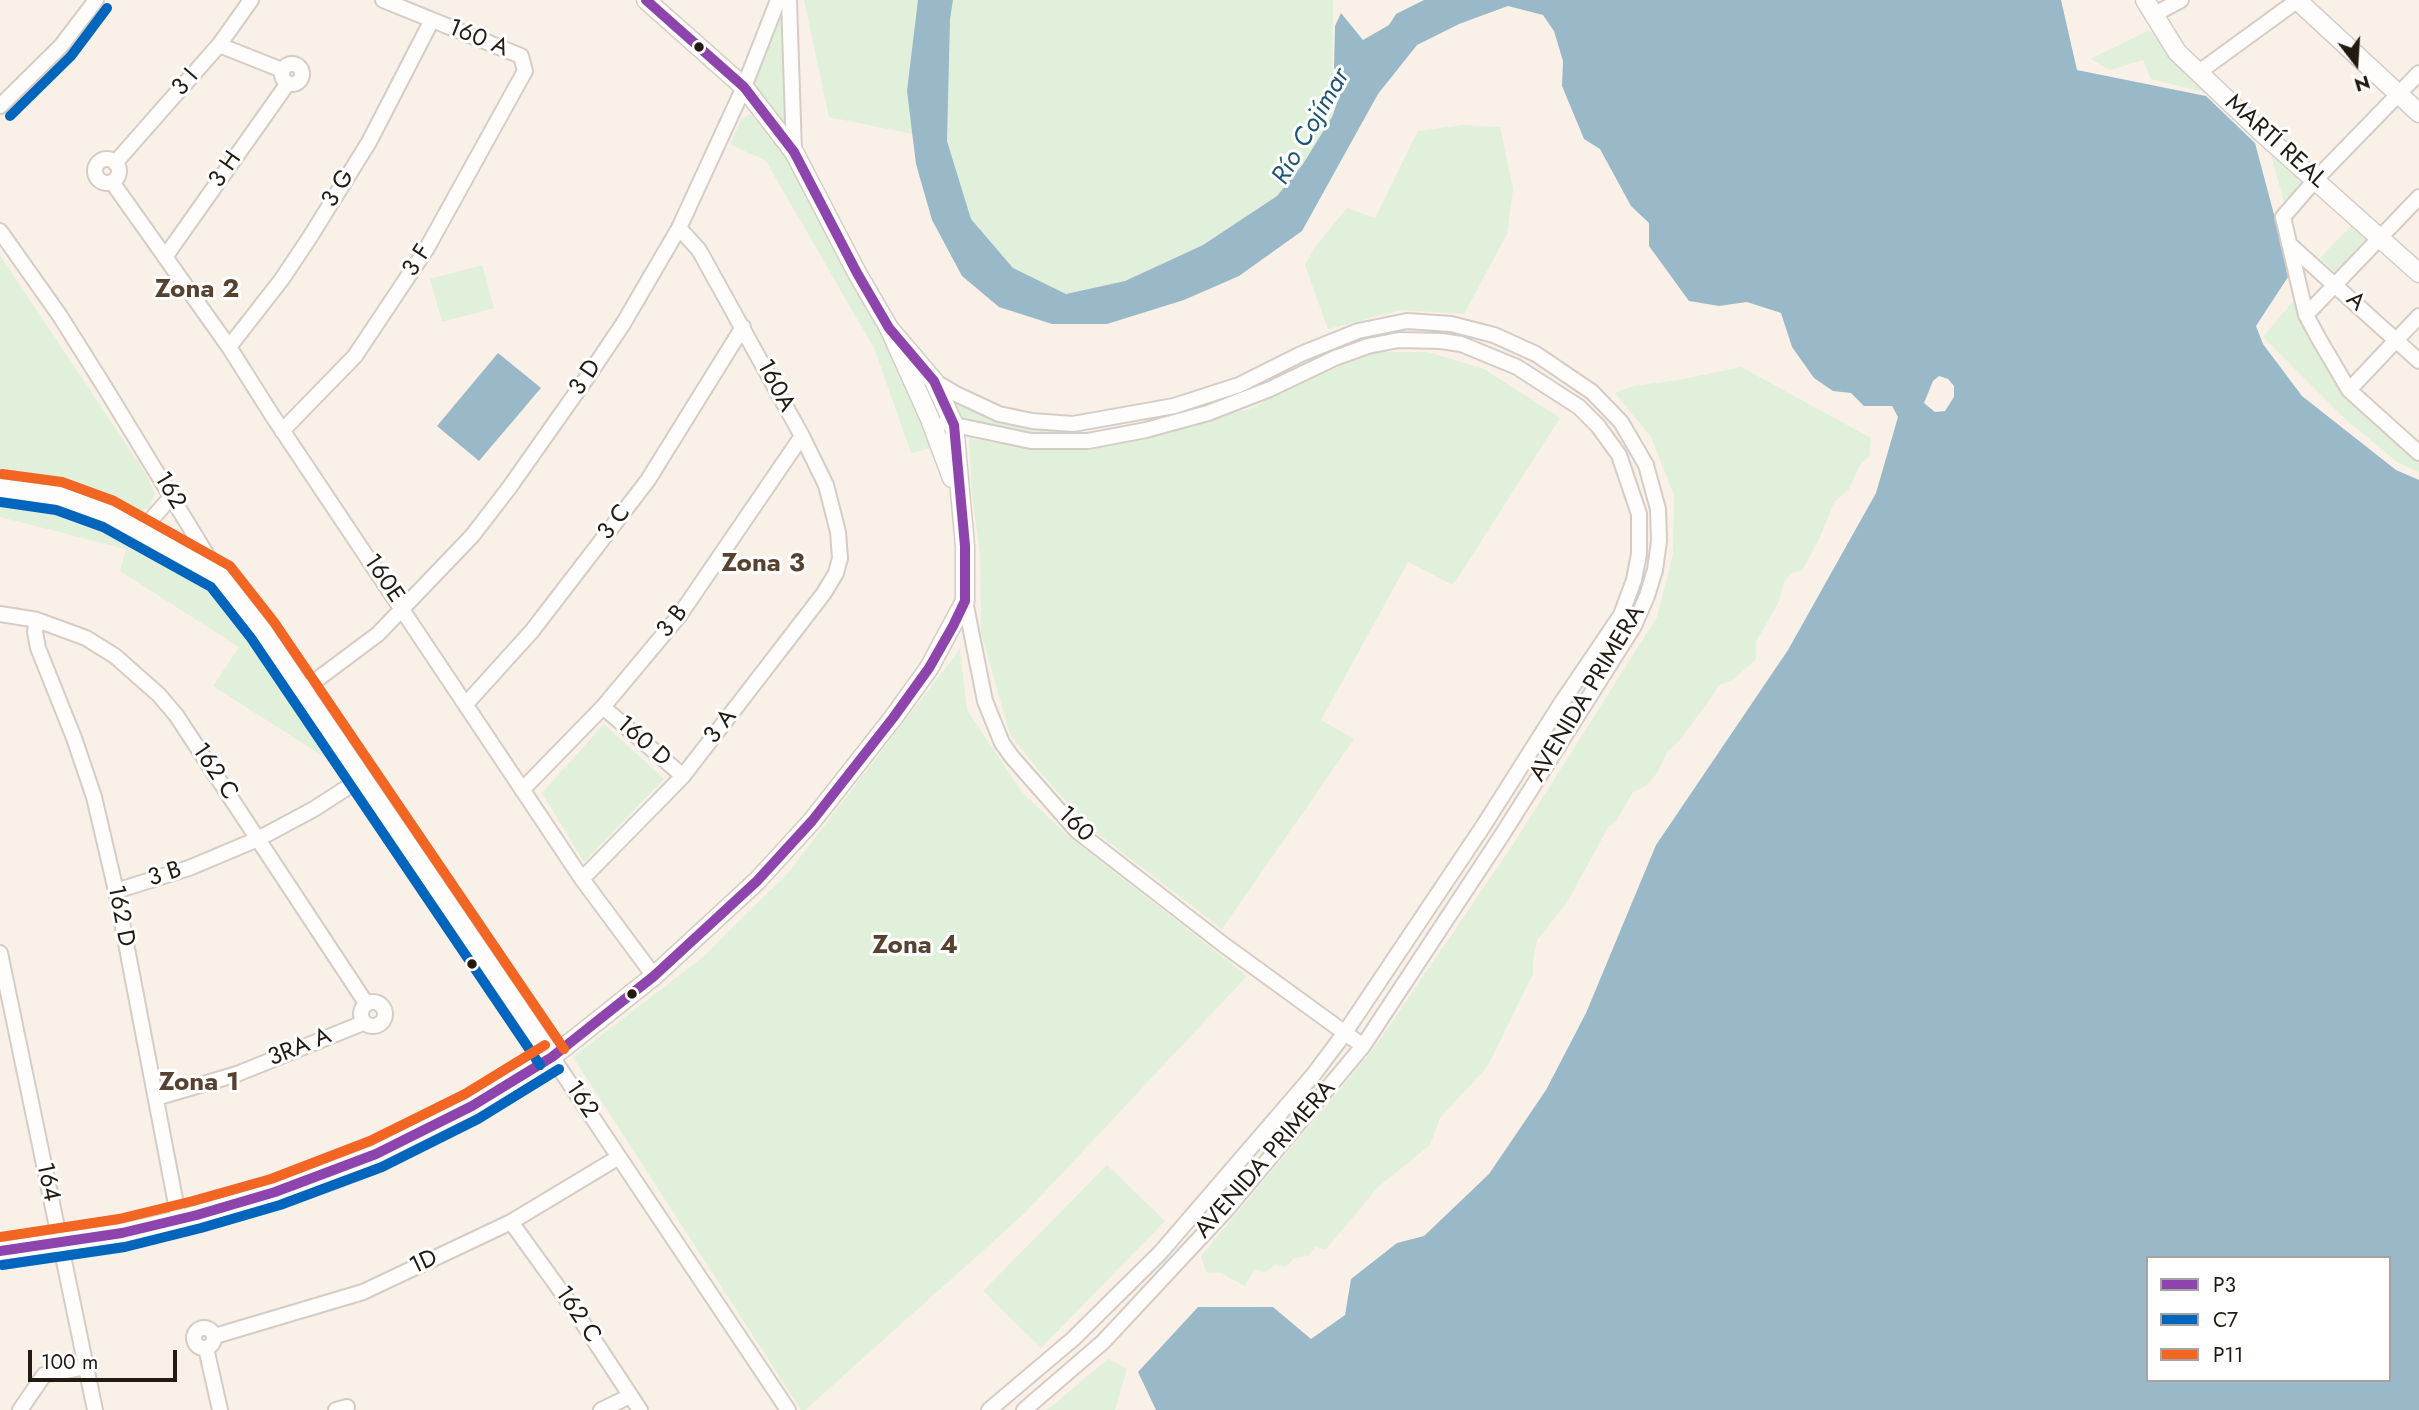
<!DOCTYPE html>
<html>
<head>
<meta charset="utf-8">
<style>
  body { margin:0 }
  #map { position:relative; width:2419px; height:1410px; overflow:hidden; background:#f9f0e8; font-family:Jost,sans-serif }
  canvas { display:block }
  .legend { position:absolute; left:2146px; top:1256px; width:245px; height:126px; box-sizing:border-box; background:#fff; border:2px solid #a7a3a0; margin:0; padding:9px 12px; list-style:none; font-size:21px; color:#231a12 }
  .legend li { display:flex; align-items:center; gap:14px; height:35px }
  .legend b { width:35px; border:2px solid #a7a3a0 }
  .north { position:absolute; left:2321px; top:28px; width:70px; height:70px; -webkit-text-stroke:5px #fff; paint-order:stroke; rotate:163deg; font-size:19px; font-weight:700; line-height:28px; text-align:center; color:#231a12 }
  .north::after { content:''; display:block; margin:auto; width:24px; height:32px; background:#231a12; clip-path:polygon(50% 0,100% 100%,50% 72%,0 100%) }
  .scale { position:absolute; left:28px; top:1350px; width:149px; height:32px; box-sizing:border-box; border:4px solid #231a12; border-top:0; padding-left:9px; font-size:21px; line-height:24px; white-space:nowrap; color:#231a12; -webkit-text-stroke:5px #fff; paint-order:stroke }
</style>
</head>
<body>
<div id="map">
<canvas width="2419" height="1410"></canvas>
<ul class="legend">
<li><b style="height:9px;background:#8e44ad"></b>P3</li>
<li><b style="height:9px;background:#0065bd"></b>C7</li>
<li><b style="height:9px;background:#f26522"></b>P11</li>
</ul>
<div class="north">N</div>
<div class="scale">100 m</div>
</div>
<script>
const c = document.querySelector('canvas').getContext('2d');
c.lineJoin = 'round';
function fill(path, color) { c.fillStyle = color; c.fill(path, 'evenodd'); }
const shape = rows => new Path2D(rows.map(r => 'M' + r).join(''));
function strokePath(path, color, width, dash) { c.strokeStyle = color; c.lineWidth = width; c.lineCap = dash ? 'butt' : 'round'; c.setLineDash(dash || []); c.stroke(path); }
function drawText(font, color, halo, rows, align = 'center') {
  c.font = font + ' Jost,sans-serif'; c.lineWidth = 6; c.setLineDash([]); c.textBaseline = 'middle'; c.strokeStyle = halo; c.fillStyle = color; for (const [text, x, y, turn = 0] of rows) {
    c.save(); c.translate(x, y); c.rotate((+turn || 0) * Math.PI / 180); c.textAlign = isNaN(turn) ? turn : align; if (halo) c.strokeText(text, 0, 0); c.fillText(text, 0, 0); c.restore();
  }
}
fill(shape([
  [804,0,1333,0,1332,117,1303,164,1277,196,1203,245,1125,281,1066,294,1013,268,971,219,947,141,829,117],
  [783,2,787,132,749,84],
  [2150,30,2165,50,2219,96,2151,79,2143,60,2111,70,2090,59],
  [750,114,786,158,884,341,932,448,911,453,875,350,766,161,730,144,742,118],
  [1464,125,1500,127,1513,189,1507,234,1464,314,1401,310,1328,329,1305,265,1314,248,1347,208,1375,218,1418,131],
  [2267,140,2309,180,2285,206],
  [2354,223,2372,239,2338,275,2320,258],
  [0,255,146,474,155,494,149,508,140,511,53,481,24,474,0,474],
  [482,265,494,308,442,322,430,279],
  [2294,300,2301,323,2346,395,2419,459,2419,472,2397,462,2343,417,2263,337],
  [1377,352,1428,352,1484,369,1560,418,1453,585,1408,562,1321,720,1354,739,1222,929,1093,830,1051,785,1010,735,981,633,980,554,972,495,969,438,1035,450,1094,449,1249,409,1323,373],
  [1741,367,1871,438,1869,456,1860,465,1849,489,1834,502,1820,537,1802,571,1792,573,1784,582,1779,601,1756,642,1756,659,1734,679,1720,685,1680,740,1668,751,1657,773,1646,786,1633,792,1615,823,1609,826,1566,904,1537,940,1533,961,1533,974,1487,1067,1440,1118,1430,1145,1378,1187,1326,1249,1315,1247,1308,1256,1294,1258,1286,1267,1275,1265,1265,1272,1255,1269,1245,1286,1221,1273,1206,1272,1201,1256,1373,1050,1514,843,1657,617,1673,554,1674,495,1651,437,1615,393,1634,386,1679,380],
  [946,397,968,410,1022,428,1079,430,1079,437,1020,434,959,420],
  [0,500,66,512,135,537,214,588,269,658,340,767,213,686,239,647,120,571,126,549,0,517],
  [960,649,967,710,1022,792,1067,835,1247,976,1025,1213,805,1410,801,1410,573,1057,703,957,788,873],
  [604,724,664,779,584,862,542,793],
  [1107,1165,1165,1221,1041,1348,983,1291],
  [1108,1359,1127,1369,1115,1410,1047,1410]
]), '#e0f0da');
fill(shape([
  [918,0,953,0,950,19,947,141,971,219,1013,268,1066,294,1125,281,1203,245,1277,196,1303,164,1332,117,1344,83,1334,68,1335,26,1341,13,1363,40,1389,25,1396,14,1424,0,2061,0,2077,70,2206,96,2255,143,2276,222,2288,277,2256,326,2263,344,2302,396,2396,470,2419,480,2419,1410,1156,1410,1138,1372,1198,1307,1273,1307,1311,1339,1345,1315,1351,1279,1397,1243,1424,1236,1489,1174,1546,1090,1586,1013,1656,845,1788,650,1876,493,1898,417,1892,406,1864,406,1851,393,1833,391,1814,378,1792,347,1781,313,1747,302,1719,306,1689,301,1649,246,1649,223,1631,206,1600,149,1584,139,1562,86,1563,61,1554,31,1543,15,1508,6,1459,24,1417,45,1378,94,1302,231,1239,276,1184,300,1107,324,1052,324,999,307,962,276,932,220,916,164,907,91],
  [1939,376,1948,379,1954,386,1954,397,1945,411,1935,412,1924,403,1933,381],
  [2148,1258,2389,1258,2389,1380,2148,1380],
  [498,353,541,388,479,461,437,426]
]), '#9ab9c8');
const minor = shape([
  [789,0,794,152],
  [2153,15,2181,0],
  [219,45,282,70],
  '282 74a10 10 0 1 1 20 0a10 10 0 1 1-20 0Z',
  [2199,72,2298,0],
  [2419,73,2316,179,2283,217,2306,315,2319,339,2349,390,2419,453],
  [0,106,61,46,96,0],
  '95 171a12 12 0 1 1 24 0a12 12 0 1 1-24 0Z',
  [115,163,219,45,251,0],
  [112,182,229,347,272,415,582,879,654,976],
  [0,231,60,316,104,386,219,575],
  [2289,244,2419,361],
  [165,257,288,83],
  [2306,315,2419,197],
  [229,347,282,279,310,237,369,142,432,20],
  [934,381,956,394,999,414,1032,421,1073,424,1174,406,1239,385,1301,354,1358,331,1407,321,1451,324,1494,335,1536,354,1592,392,1621,422,1646,465,1658,509,1659,541,1655,570,1647,596,1634,626,1502,835,1363,1046,1227,1209,1103,1342,1024,1410],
  [2349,390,2419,316],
  [945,423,1031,441,1088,441,1146,430,1208,413,1270,389,1335,358,1368,346,1399,340,1441,341,1461,344,1517,367,1579,407,1598,426,1619,455,1639,514,1639,554,1634,580,1621,615,1560,705,1484,825,1344,1034,1314,1074,1160,1253,1073,1339,989,1410],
  [282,431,355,356,427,248,525,71,521,56,383,0],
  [141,531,172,496],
  [965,601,985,701,1002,743,1012,757,1077,831,1224,945,1363,1046],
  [0,614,37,620,86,638,115,656,159,695,176,715,366,1003],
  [37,620,35,632,38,648,74,738,94,797,116,891,179,1220],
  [303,690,378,634,472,536,509,488,588,376,623,324,679,228,744,87,778,0],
  [466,704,532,631,648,480,743,327],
  [603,707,683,776],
  [522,790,603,707,679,616,802,436],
  [582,879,683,776,824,593,836,573,840,558,838,532,826,485,802,436,699,250,679,228],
  [116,891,189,868,258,839,314,809,362,778],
  [0,953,95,1410],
  '361 1014a12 12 0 1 1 24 0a12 12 0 1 1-24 0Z',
  [552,1057,788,1410],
  [156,1098,237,1074,363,1023],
  [511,1222,573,1308,640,1410],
  '194 1338a10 10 0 1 1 20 0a10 10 0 1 1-20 0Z',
  [215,1336,363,1292,511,1222,619,1157],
  [206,1348,220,1410],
  [20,1410,44,1375,86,1367],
  [336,1410,347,1407],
  [601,1410,630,1396]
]);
const major = shape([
  [646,0,744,87,794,152,857,273,889,328,930,419,952,478],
  [2145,0,2177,52,2260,131,2419,273],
  [2297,0,2419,113],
  [0,488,59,496,109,514,220,576,262,630,552,1057],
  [0,1251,122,1233,179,1220,275,1192,376,1154,472,1106,552,1057,654,976,757,881,812,821,893,718,929,668,965,601,965,546,954,425,934,381,889,328]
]);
strokePath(minor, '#d5ccc5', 18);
strokePath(major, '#d5ccc5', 21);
strokePath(minor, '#fefdfc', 14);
strokePath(major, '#fefdfc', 18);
strokePath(shape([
  [0,1251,122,1233,197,1215,275,1192,376,1154,472,1106,552,1057,654,976,757,881,812,821,893,718,929,668,953,626,965,601,965,546,954,425,934,381,889,328,857,273,794,152,744,87,646,0]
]), '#8e44ad', 10);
strokePath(shape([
  [10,116,71,56,107,8],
  [0,502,56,510,103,527,211,587,251,638,540,1065],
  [2,1265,125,1247,201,1228,280,1205,382,1167,478,1119,559,1069]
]), '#0065bd', 10);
strokePath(shape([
  [2,474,62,482,114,501,230,566,274,622,564,1049],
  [0,1237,119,1219,193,1201,271,1179,370,1141,465,1094,545,1045]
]), '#f26522', 10);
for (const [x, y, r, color] of [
  [699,47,6,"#231a12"],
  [472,964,6,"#231a12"],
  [632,994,6,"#231a12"]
]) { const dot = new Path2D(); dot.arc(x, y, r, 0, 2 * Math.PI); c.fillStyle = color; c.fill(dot); strokePath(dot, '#fff', 2.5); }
drawText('24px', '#231a12', '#fff', [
  ["160 A",478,39,22],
  ["3 I",186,83,-49],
  ["MARTÍ REAL",2275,142,42],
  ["3 H",226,170,-55],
  ["3 G",339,189,-58],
  ["3 F",418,261,-57],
  ["A",2355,302,43],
  ["3 D",586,378,-56],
  ["160A",775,386,62],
  ["162",169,491,59],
  ["3 C",615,523,-52],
  ["160E",383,579,56],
  ["3 B",673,622,-52],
  ["AVENIDA PRIMERA",1588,694,-59],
  ["3 A",721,727,-52],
  ["160 D",643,742,41],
  ["162 C",214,772,56],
  ["160",1075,825,44],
  ["3 B",165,875,-18],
  ["162 D",120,916,79],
  ["3RA A",300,1048,-22],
  ["162",581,1100,56],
  ["AVENIDA PRIMERA",1266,1160,-49],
  ["164",47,1182,78],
  ["1D",424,1263,-25],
  ["162 C",577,1315,56]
]);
drawText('italic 26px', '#1b5572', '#fff', [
  ["Río Cojímar",1312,127,-60]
]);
drawText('bold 26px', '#574230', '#fff', [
  ["Zona 2",197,291],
  ["Zona 3",763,565],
  ["Zona 4",915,947],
  ["Zona 1",199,1084]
]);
</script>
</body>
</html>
